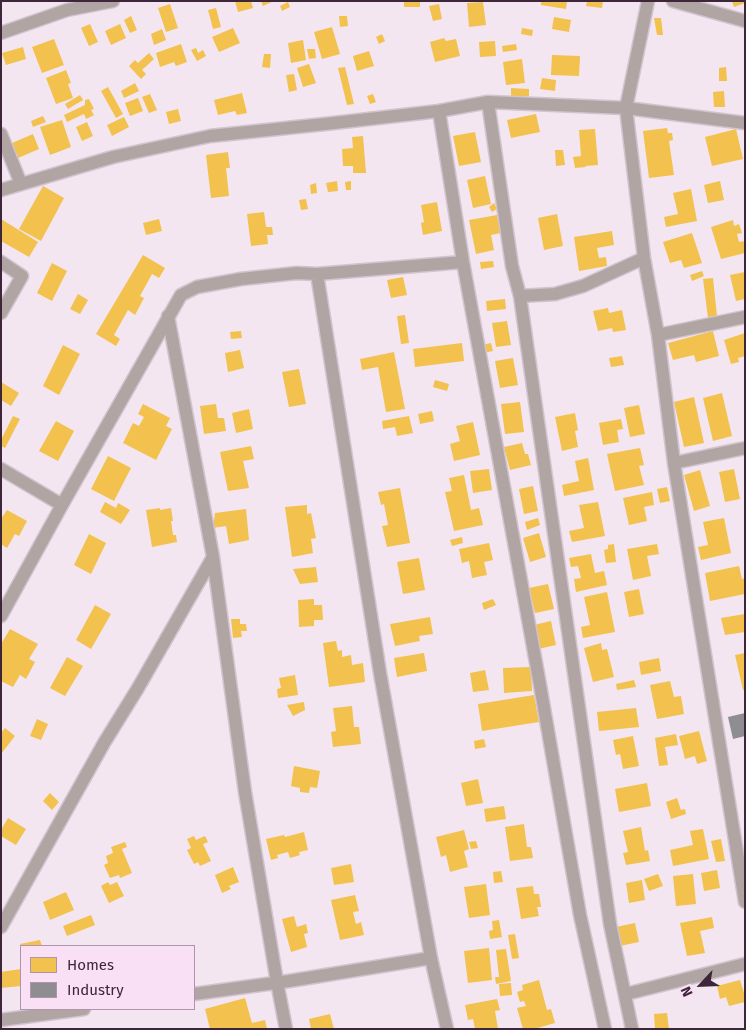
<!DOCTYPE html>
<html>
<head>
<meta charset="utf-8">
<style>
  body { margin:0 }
  #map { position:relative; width:746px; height:1030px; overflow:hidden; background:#f3e6f1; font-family:"Fira Sans",sans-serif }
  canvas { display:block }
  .frame { position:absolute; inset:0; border:2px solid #3d253a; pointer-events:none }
  .legend { position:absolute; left:20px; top:945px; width:175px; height:65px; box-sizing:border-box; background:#f9e0f5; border:1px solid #ae95aa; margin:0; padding:6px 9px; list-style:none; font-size:15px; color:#3d253a }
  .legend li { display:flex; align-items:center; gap:10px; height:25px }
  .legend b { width:25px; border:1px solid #ae95aa }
  .north { position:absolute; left:676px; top:960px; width:50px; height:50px; -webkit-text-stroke:4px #f9e0f5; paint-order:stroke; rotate:245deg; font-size:14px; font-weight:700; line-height:20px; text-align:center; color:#3d253a }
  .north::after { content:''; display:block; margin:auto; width:18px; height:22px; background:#3d253a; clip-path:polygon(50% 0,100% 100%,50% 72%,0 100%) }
</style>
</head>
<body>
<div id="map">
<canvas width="746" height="1030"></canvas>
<div class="frame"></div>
<ul class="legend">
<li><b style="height:14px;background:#f2c14e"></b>Homes</li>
<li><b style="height:14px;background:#8d8d92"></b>Industry</li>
</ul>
<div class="north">N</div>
</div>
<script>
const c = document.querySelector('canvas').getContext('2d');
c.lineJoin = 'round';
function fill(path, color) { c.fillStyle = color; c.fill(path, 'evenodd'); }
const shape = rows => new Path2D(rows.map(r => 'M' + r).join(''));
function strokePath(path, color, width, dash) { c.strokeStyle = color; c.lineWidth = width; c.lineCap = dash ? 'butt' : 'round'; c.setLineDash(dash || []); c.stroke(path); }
fill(shape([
  [235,1,251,1,253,8,238,12],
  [261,1,274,1,263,6],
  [404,1,420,1,420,7,404,7],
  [541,1,567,1,566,9,541,5],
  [587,1,603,1,602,8,586,6],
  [732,1,745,1,745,3,734,7],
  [288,2,290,7,282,11,280,6],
  [483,2,486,25,469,27,467,3],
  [170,4,178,28,166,32,158,8],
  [439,4,442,19,433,21,429,6],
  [216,8,221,27,213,29,208,10],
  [131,16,137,30,130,33,124,20],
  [339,16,347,16,348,26,340,27],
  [554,17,571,20,569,32,552,29],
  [654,18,661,18,663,35,657,35],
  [90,24,98,42,89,46,81,28],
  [120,24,126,38,111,45,105,31],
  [332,27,340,54,322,59,314,32],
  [233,28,240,43,219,52,212,37],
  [522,28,533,30,532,36,521,34],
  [162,29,166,40,154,45,151,34],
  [382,34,385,41,379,44,376,37],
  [444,38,446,41,456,39,460,56,435,62,430,42],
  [54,39,64,65,42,73,32,47],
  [303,40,306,60,291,63,288,43],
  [495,41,496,56,480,57,479,42],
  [181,44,187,62,176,66,174,62,160,67,156,53],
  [516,44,517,50,503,52,502,46],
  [23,47,26,59,6,65,2,53],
  [196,48,198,53,203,50,206,56,197,61,191,50],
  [307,49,315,49,316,58,309,59],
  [369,51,374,66,357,71,353,56],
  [149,53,154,59,142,70,146,74,141,79,129,66,135,60,138,63],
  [264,54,271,54,270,68,262,67],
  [552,55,580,56,579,76,551,75],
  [522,59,525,83,506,85,503,62],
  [309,64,316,83,303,87,297,68],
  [345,67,354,104,347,105,338,68],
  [726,67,727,81,719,81,719,68],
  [66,70,71,83,68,84,73,98,56,104,46,78],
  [294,74,297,90,289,92,286,75],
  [542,78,556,80,555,91,540,89],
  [135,83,139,91,124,98,121,91],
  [108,87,123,114,116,118,101,91],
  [511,88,529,89,529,96,511,96],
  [724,91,725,107,714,107,713,92],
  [242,93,247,113,237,115,235,111,218,115,214,100],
  [150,94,157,110,149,113,142,97],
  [373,94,376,102,370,104,367,96],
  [80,95,83,100,68,109,65,104],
  [138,98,143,111,130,116,125,103],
  [89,99,94,109,91,110,94,115,86,119,84,114,67,122,64,115,85,105,85,100],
  [178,109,181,121,169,124,166,112],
  [536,114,540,132,511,138,507,120],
  [43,116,46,122,33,127,31,121],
  [124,117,129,127,112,136,107,125],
  [62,120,71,147,50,155,40,127],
  [87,122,93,136,82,141,76,127],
  [667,128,668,133,672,133,673,140,669,141,674,175,649,178,643,131],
  [595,129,598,165,585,166,586,167,575,168,573,157,581,156,579,130],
  [736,129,743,159,712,166,705,137],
  [475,132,481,162,459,166,453,136],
  [33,134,39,149,18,158,12,143],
  [363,136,366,173,353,173,353,166,343,166,342,149,353,148,352,137],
  [555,150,563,150,565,165,556,166],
  [228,152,230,168,226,168,229,196,211,198,206,155],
  [485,176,491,204,473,208,467,180],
  [337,181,338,191,328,192,326,183],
  [351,181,351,190,346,190,345,182],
  [720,181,724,200,708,203,704,185],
  [316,183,317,193,311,194,310,185],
  [43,186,64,198,41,241,19,229],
  [691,189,697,221,666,227,664,217,678,214,673,193],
  [306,199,308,209,301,210,299,200],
  [437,202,442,231,423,235,421,223,424,222,421,205],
  [494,203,497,209,492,212,489,207],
  [264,212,266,227,272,227,273,235,267,235,268,244,251,246,247,214],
  [557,214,563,246,544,250,538,218],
  [497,215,501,233,491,235,494,250,476,254,469,220],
  [1,219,38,242,29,257,1,241],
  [159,219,162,231,146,235,143,223],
  [733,220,734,226,739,224,742,233,737,234,739,242,745,241,745,253,721,259,711,227],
  [612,231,614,245,597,248,599,258,606,257,607,266,579,271,574,237],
  [692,233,702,263,684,268,681,260,670,263,663,242],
  [143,255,165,268,159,278,152,274,140,296,144,298,135,315,128,310,114,335,120,339,116,346,96,334],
  [493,261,494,267,481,269,480,262],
  [52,263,67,271,52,301,37,293],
  [702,271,704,276,692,281,690,275],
  [745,272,745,299,736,301,730,275],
  [403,277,407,295,391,298,387,280],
  [713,278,717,316,708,318,703,279],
  [78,294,88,300,80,314,70,309],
  [505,299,506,309,487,311,486,301],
  [608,308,609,313,622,310,626,330,613,332,612,328,598,331,593,311],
  [405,315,409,343,401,344,397,316],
  [507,321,511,345,496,347,492,323],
  [241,331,242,338,231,339,230,332],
  [713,331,719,356,696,362,694,355,673,360,668,343],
  [745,333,745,356,738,358,739,362,731,364,724,340],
  [462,343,464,361,415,367,413,349],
  [491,343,493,351,483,353,481,345],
  [63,345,80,354,59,395,43,386],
  [240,350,244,368,228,372,225,353],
  [394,352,405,409,386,412,378,367,362,370,360,359],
  [622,356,624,365,611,367,609,358],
  [513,358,518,385,500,388,495,361],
  [299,369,306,404,289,407,282,372],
  [435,380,449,384,447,391,433,387],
  [1,382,19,393,11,406,1,400],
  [722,393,732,436,713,441,703,398],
  [694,397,704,443,684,447,674,402],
  [520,402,524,432,505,434,501,404],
  [143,404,170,418,166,426,172,429,156,460,123,443,133,423,139,426,144,417,138,414],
  [216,404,218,418,224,418,226,431,204,434,200,406],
  [639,405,645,434,630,437,624,408],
  [249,409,253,429,236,433,232,413],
  [432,411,434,421,420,424,418,414],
  [575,413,578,430,575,431,578,447,562,451,555,417],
  [13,416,20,419,5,448,1,446,1,440],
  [409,416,413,433,397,436,395,427,383,429,382,421],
  [621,419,623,429,617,430,619,442,603,445,599,423],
  [56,421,74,431,58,461,39,451],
  [473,422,480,455,454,461,450,444,460,441,456,426],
  [522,443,525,454,528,454,531,465,510,470,504,447],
  [251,446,254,459,243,461,249,488,228,491,220,452],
  [640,448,644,465,639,466,644,485,615,491,607,454],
  [108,456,131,468,114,501,91,489],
  [588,458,594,490,564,496,562,485,579,481,575,461],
  [489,469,492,490,473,493,470,471],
  [734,469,740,499,725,502,719,472],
  [700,470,710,506,694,511,684,475],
  [464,475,471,510,479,508,483,525,454,531,445,492,452,491,449,478],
  [533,486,538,511,524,514,519,489],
  [667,487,670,501,660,503,657,489],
  [400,488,410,543,387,547,382,526,388,525,384,504,381,505,378,492],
  [652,492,654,505,644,507,647,521,629,525,623,498],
  [105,502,116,508,118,503,130,510,121,524,100,512],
  [598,502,605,536,572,542,569,531,584,528,579,505],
  [307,505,307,514,311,513,316,538,311,539,313,553,292,557,285,507],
  [160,508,160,510,171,508,173,521,171,521,173,535,176,535,177,542,152,547,146,510],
  [246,509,249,540,229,544,226,526,213,528,215,513],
  [7,510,27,521,19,536,15,534,7,548,1,544,1,519],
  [538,518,540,525,527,530,525,522],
  [724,518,731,553,701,560,698,547,708,545,703,522],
  [539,533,546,557,530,562,523,538],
  [89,534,106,543,91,574,74,565],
  [462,537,463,543,452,546,450,540],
  [489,543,493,560,484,562,487,575,472,578,469,561,462,563,459,549],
  [614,544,616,562,606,563,604,550,608,549,608,545],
  [657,544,659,554,647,556,651,576,633,580,627,549],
  [591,554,595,573,604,571,607,585,576,592,574,579,581,578,578,566,571,567,569,558],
  [419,558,425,590,403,594,397,562],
  [739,566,742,579,745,578,745,594,710,601,705,573],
  [316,567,318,582,300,584,293,569],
  [548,584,554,609,535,613,529,588],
  [639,589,644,614,629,617,624,592],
  [607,592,615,632,583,638,581,627,590,625,584,597],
  [314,599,314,605,322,605,323,620,314,620,314,626,299,627,298,600],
  [493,599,496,605,484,610,482,603],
  [95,605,111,614,91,649,76,640],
  [745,614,745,632,725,635,721,618],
  [430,617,433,634,419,636,420,641,395,646,390,624],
  [231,619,240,619,240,624,246,624,247,631,241,631,242,637,233,638],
  [551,621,556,645,538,649,534,625],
  [10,629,38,644,29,659,35,662,26,679,20,675,13,687,1,681,1,644],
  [336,641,338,651,342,650,342,657,351,655,352,665,363,663,365,682,329,687,323,643],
  [601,643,602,650,607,649,614,677,593,682,584,648],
  [424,653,427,671,397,677,394,658],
  [745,653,745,690,743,690,735,655],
  [67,657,83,666,65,696,50,688],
  [659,658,661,671,641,675,639,662],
  [531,667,532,691,504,693,503,668],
  [485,670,489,690,473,692,470,673],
  [295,675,298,695,278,698,277,689,281,688,279,678],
  [634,680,636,687,617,690,616,684],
  [670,681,674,697,681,696,684,714,657,719,650,685],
  [534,695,539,722,482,731,478,704],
  [304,702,305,710,293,716,287,705],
  [352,706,354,727,359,727,361,744,333,747,331,732,336,731,333,708],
  [636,708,639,727,599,731,597,712],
  [37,719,48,724,41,740,30,736],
  [5,728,15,736,1,754,1,733],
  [699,731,707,761,697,764,695,756,685,759,679,736],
  [676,734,678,745,665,747,668,765,659,766,655,738],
  [633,736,639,766,623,769,620,754,616,755,613,740],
  [484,739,486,747,475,749,474,741],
  [294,766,320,771,317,788,310,787,309,793,300,792,300,788,291,786],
  [478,779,483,803,466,806,461,783],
  [647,783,651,806,619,812,615,789],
  [50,793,59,802,52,810,43,801],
  [677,798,681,810,685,809,686,814,671,819,666,802],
  [504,806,506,819,486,822,484,809],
  [8,818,26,829,16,845,1,836,1,830],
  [524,824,527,847,531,847,533,858,510,861,505,827],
  [641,827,645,851,648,850,650,861,626,865,623,853,628,852,623,831],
  [703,829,709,859,673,866,670,850,693,845,690,831],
  [464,830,469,849,464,851,468,867,450,872,446,855,441,857,436,837],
  [304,832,308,850,299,852,300,855,290,858,288,852,277,855,278,858,271,860,266,839,284,835,285,837],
  [194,836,196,840,205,836,208,842,203,844,211,861,200,866,198,862,194,864,187,850,191,848,187,839],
  [721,839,725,861,716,862,711,841],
  [476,841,478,848,471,849,469,842],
  [125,842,127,847,122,849,132,873,120,878,119,875,110,878,104,865,108,863,106,856,113,853,111,847],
  [351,864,354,882,334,885,331,868],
  [233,867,239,882,229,886,231,889,222,893,215,875],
  [717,870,720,888,704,891,701,873],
  [501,871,503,882,494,883,493,872],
  [658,874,663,886,649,891,644,879],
  [693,874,696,904,676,906,673,876],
  [642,880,645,900,629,903,626,883],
  [108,882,110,885,117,882,124,896,109,903,101,886],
  [486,884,490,915,469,918,464,887],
  [533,886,534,894,539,894,541,907,537,907,539,916,521,919,516,888],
  [66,892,74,910,50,920,43,902],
  [355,895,359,911,353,912,356,924,361,922,364,935,340,940,331,900],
  [91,915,95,925,67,936,63,926],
  [294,916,297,927,306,924,308,933,304,934,307,947,291,952,282,919],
  [712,917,714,928,700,931,705,953,687,956,680,923],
  [499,920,502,937,490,939,489,931,493,930,492,921],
  [635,923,639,942,620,946,616,927],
  [515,934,519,958,512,959,508,935],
  [40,940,42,946,21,946,20,944],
  [489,948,492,980,468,983,464,951],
  [506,949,511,981,496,984,495,977,499,977,496,950],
  [21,969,21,986,1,988,1,972],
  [539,980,547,1010,551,1009,555,1023,534,1029,523,1029,517,1008,526,1006,524,1001,520,1002,517,992,523,990,522,985],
  [740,980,745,996,745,1002,729,1006,726,997,720,999,717,986],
  [511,983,512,995,500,996,499,984],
  [245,998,252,1023,265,1020,267,1029,210,1029,205,1009],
  [497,999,500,1010,495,1011,498,1029,475,1029,473,1019,468,1020,465,1005],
  [667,1013,669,1029,655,1029,654,1014],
  [330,1014,334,1029,311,1029,309,1019]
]), '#f2c14e');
fill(shape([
  [745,713,745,736,733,739,728,717]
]), '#8d8d92');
const street = shape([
  [648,1,626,108,644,258,658,335,674,463,745,902],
  [673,1,745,21],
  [1,33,67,10,113,1],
  [488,102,512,266,520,296,610,924,632,1029],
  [439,111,463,262,540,685,580,915,605,1029],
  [1,134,21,184],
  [1,190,113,157,210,136,325,124,439,111,488,102,626,108,745,123],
  [1,262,22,276,1,313],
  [317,274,380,673,431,958,447,1029],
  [520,296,555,294,583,286,644,258],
  [168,316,213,557,245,792,277,982,286,1029],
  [658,335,745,317],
  [674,463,745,448],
  [1,469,62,505],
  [1,616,62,505,181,295,197,287,241,279,297,273,317,274,463,262],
  [1,927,104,743,138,688,213,557],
  [194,994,289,981,431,958],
  [626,994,745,964],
  [1,1020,84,1009]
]);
strokePath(street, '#d1c4cf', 15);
strokePath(street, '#b1a5a4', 12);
</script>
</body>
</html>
